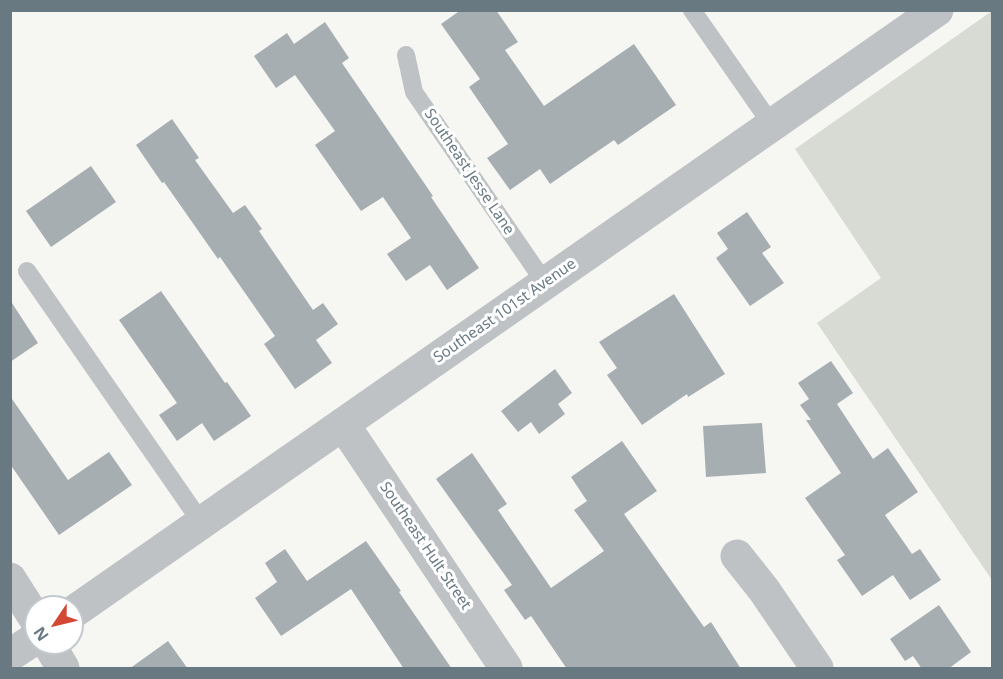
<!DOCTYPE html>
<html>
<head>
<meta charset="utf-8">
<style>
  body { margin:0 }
  #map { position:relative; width:1003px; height:679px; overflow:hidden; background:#f6f6f3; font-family:"Noto Sans",sans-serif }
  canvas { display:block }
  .frame { position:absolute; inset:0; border:12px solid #687982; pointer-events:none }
  .north { position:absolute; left:24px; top:595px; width:60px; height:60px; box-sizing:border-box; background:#fff; border:2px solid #c3c9cd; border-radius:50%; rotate:235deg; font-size:16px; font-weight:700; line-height:24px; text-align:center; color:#687982 }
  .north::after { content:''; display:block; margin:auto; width:21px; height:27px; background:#d34936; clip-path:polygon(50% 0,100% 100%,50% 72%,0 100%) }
</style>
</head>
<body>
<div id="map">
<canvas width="1003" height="679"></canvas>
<div class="frame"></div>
<div class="north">N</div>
</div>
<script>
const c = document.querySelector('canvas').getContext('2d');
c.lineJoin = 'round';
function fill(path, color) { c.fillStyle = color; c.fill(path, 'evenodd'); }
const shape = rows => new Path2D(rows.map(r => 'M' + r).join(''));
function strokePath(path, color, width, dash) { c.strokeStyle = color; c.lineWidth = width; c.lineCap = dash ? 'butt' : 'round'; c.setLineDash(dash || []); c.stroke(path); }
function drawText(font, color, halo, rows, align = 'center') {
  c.font = font + ' "Noto Sans",sans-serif'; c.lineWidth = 6; c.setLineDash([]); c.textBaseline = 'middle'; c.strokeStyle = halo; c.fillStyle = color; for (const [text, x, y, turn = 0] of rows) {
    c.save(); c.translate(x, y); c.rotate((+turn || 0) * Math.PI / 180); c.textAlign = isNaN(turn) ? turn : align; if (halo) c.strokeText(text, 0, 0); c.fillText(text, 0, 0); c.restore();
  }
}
fill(shape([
  [992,11,992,580,817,323,881,278,795,149]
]), '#d7dbd3');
fill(shape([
  [461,10,496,10,518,42,505,50,544,106,634,44,676,105,618,145,614,140,550,184,540,169,510,190,487,158,508,144,469,87,480,79,441,24],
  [325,22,349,58,342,63,433,196,431,197,479,268,447,290,430,265,406,281,387,254,411,238,383,197,361,211,315,145,335,131,295,75,276,88,254,56,287,33,294,44],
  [172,119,199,158,195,160,233,213,245,205,262,229,259,231,313,310,323,303,338,324,316,340,332,363,295,389,264,344,275,336,220,257,218,259,164,182,162,183,136,145],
  [91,166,116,202,51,247,26,211],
  [747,212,771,247,762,253,784,283,750,306,716,258,728,249,717,233],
  [161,291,225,383,227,382,251,416,214,441,202,423,177,441,159,415,177,403,119,320],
  [674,294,725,374,688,397,687,394,642,425,607,375,617,368,599,342],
  [10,300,38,343,10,362],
  [831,361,853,393,837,404,873,459,888,448,918,492,885,515,912,554,920,549,941,580,910,600,893,575,862,596,837,560,845,555,805,498,841,473,806,420,811,420,800,405,809,399,798,383],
  [555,369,572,393,558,404,565,414,539,434,531,422,518,432,501,411],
  [10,396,68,480,109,452,132,485,59,535,10,464],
  [762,423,766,473,706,477,703,426],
  [622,441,657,491,624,514,704,627,711,622,741,669,567,669,531,616,525,620,504,590,512,585,436,479,472,453,507,504,498,510,551,588,604,551,574,510,587,501,571,477],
  [366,541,401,591,399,592,452,669,404,669,351,589,281,636,255,598,277,582,265,563,285,549,307,581],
  [939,605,971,652,948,669,922,669,913,656,905,661,890,639],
  [168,641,188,669,129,669]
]), '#a6aeb2');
strokePath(shape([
  [692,10,772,125],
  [406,55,414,92,545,283],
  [27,271,201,522]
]), '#bec2c5', 18);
strokePath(shape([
  [343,424,506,668],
  [737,556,764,590,817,668],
  [10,579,36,620],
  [72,613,937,10],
  [48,643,63,668],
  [10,655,36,638]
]), '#bec2c5', 33);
drawText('15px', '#687982', '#fff', [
  ["Southeast Jesse Lane",469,172,56],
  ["Southeast 101st Avenue",505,311,-35],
  ["Southeast Hult Street",425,546,56]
]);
</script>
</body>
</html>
